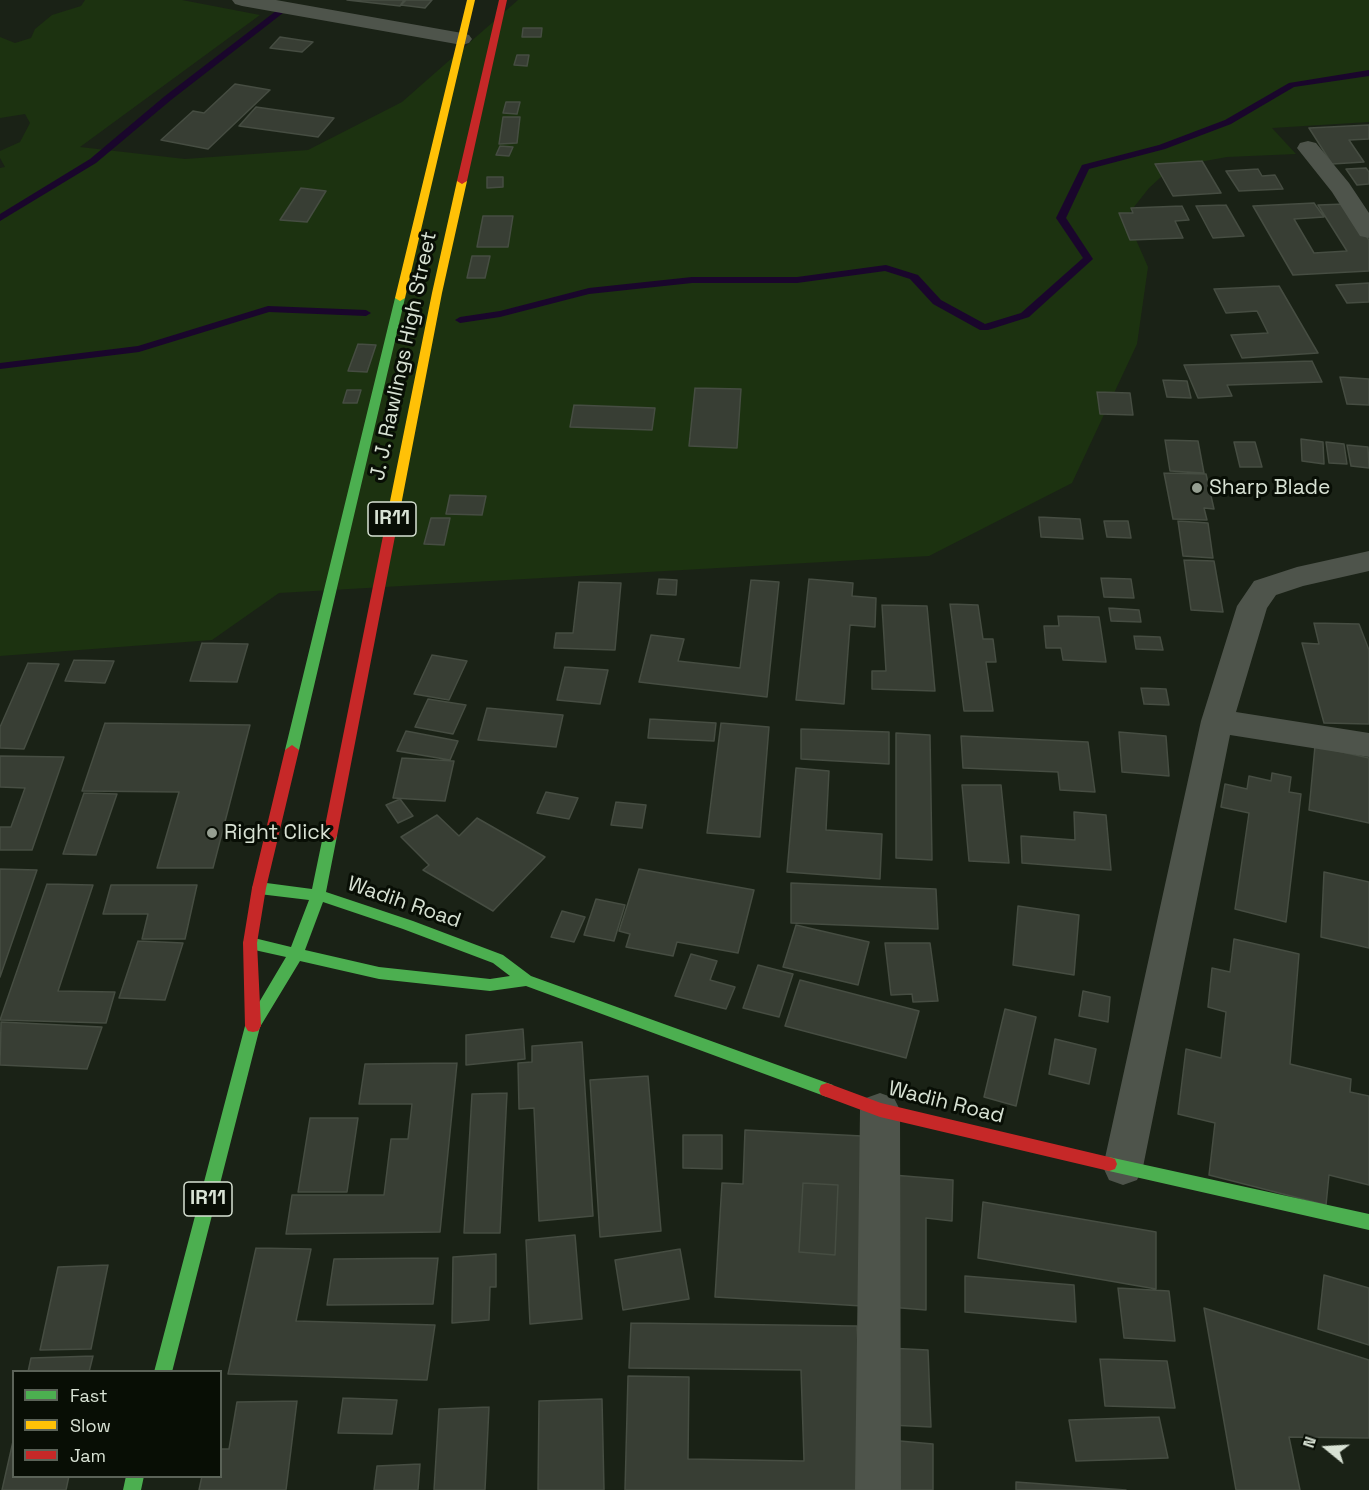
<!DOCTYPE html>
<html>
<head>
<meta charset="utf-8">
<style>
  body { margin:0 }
  #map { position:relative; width:1369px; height:1490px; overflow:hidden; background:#1a2216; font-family:"Space Grotesk",sans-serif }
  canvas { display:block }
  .legend { position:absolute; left:12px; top:1370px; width:210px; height:108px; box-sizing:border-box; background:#080e05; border:2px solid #5b6358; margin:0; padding:8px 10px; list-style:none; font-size:18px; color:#d8e2d4 }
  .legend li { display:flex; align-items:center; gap:12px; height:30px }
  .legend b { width:30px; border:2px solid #5b6358 }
  .north { position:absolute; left:1297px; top:1418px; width:60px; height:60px; -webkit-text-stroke:4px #080e05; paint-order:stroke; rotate:288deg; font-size:16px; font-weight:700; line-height:24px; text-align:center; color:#d8e2d4 }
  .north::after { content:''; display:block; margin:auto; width:21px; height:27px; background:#d8e2d4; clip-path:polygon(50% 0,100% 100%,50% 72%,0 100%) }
</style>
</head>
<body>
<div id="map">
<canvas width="1369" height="1490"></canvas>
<ul class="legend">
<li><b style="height:8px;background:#4caf50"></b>Fast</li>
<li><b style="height:8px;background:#ffc107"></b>Slow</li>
<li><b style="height:8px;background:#c62828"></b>Jam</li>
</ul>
<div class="north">N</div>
</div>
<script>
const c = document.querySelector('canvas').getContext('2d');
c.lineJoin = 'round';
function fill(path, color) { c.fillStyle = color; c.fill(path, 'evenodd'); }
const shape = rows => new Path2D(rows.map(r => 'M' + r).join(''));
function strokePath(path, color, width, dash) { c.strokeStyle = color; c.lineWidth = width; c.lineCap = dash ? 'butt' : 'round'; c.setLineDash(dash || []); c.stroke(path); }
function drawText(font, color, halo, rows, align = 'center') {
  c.font = font + ' "Space Grotesk",sans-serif'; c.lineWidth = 6; c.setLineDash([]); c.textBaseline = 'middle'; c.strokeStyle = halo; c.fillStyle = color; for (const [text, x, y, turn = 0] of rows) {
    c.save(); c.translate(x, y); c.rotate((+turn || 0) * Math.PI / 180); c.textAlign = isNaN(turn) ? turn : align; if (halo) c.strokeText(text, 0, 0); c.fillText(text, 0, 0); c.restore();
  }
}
fill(shape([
  [85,0,182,0,260,15,80,147,185,159,308,150,402,102,518,0,1369,0,1369,122,1272,128,1296,154,1227,157,1172,167,1149,188,1126,217,1148,267,1137,344,1072,483,929,556,279,593,212,640,0,656,0,168,5,167,0,158,0,151,20,142,30,123,25,114,0,118,0,37,15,43,31,38,35,29,52,15,81,6]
]), '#1c3210');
fill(shape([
  [276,11,283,13,171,100,96,163,0,221,0,214,90,159,165,96,276,11],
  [1369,70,1369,76,1294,87,1231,124,1165,149,1089,169,1066,218,1093,259,1029,317,988,330,980,330,933,304,910,279,885,271,797,283,692,283,589,294,500,317,460,323,455,320,460,317,500,311,589,288,692,277,797,277,886,265,918,275,941,300,985,324,1021,313,1083,258,1056,218,1082,165,1159,145,1225,120,1289,83,1369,70],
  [268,306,366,310,371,313,366,316,269,312,139,352,0,369,0,363,138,346,268,306]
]), '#1a062c');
const building = shape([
  [347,0,404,0,400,6,347,0],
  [406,0,432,0,425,8,401,5,406,0],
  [523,28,542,28,541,37,522,37,523,28],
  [280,37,313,42,302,52,270,48,280,37],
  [517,55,529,55,527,66,514,65,517,55],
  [235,84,270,90,208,149,161,140,193,111,204,113,235,84],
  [506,102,520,102,517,114,503,113,506,102],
  [256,107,334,118,318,137,239,126,256,107],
  [503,117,520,117,517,143,499,144,503,117],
  [1369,125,1369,139,1349,140,1364,162,1332,164,1309,128,1369,125],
  [500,146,513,147,509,156,496,155,500,146],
  [1202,161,1221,193,1173,196,1155,164,1202,161],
  [1366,168,1369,172,1369,184,1357,185,1346,169,1366,168],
  [1258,169,1262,176,1275,175,1283,189,1239,191,1226,171,1258,169],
  [487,177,503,177,503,187,487,188,487,177],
  [301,188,326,191,307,222,280,220,301,188],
  [1314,203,1324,217,1294,219,1314,253,1347,251,1318,205,1345,204,1369,240,1369,271,1293,275,1253,206,1314,203],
  [1226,205,1244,236,1213,238,1196,206,1226,205],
  [1182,206,1189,220,1175,221,1183,238,1130,240,1119,213,1133,213,1131,208,1182,206],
  [483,216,513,216,508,247,477,247,483,216],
  [472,256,490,256,485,278,467,278,472,256],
  [1369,283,1369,302,1347,303,1336,285,1369,283],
  [1279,286,1318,353,1242,358,1231,335,1268,333,1257,311,1226,313,1214,289,1279,286],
  [358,344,376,345,367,372,348,371,358,344],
  [1312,361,1322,382,1227,385,1232,396,1198,398,1184,365,1312,361],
  [1340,377,1369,379,1369,405,1347,404,1340,377],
  [1163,380,1187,381,1191,398,1167,397,1163,380],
  [695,388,741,389,737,448,689,446,695,388],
  [347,390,361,390,357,403,343,403,347,390],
  [1097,392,1130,393,1133,415,1100,414,1097,392],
  [574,405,655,408,652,430,570,427,574,405],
  [1301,439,1323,442,1324,464,1302,461,1301,439],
  [1165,440,1198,441,1204,473,1170,471,1165,440],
  [1234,442,1255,442,1262,467,1240,467,1234,442],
  [1326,442,1344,444,1347,464,1329,463,1326,442],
  [1347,445,1368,447,1369,468,1351,466,1347,445],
  [1164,473,1206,474,1214,509,1204,508,1207,520,1173,519,1164,473],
  [450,495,486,496,482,515,446,514,450,495],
  [1039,517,1080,519,1083,539,1041,537,1039,517],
  [431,518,450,518,444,545,424,544,431,518],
  [1104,521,1128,521,1131,538,1107,537,1104,521],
  [1178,521,1208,523,1213,558,1183,556,1178,521],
  [1184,560,1214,561,1223,612,1191,610,1184,560],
  [1101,578,1131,579,1134,598,1104,597,1101,578],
  [659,579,677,580,676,595,657,594,659,579],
  [809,579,853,583,852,596,876,598,875,627,850,625,844,704,796,700,809,579],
  [751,580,779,582,767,697,639,682,651,635,684,639,678,661,740,668,751,580],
  [579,582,621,583,615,650,554,648,556,633,573,633,579,582],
  [950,604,978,605,983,639,993,639,996,662,986,662,993,711,964,711,950,604],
  [882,605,927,606,935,691,872,689,872,671,886,671,882,605],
  [1109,608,1139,610,1141,622,1111,621,1109,608],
  [1058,616,1099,617,1106,662,1063,660,1061,648,1046,648,1044,626,1059,626,1058,616],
  [1314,623,1359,624,1369,650,1369,724,1324,723,1302,643,1319,644,1314,623],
  [1134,636,1160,637,1163,650,1136,649,1134,636],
  [202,643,248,644,237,682,190,681,202,643],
  [432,655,467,661,449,700,414,694,432,655],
  [74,660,114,661,105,683,65,681,74,660],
  [28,663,59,664,24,749,0,748,0,727,28,663],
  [565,667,608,670,600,704,557,700,565,667],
  [1141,688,1166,689,1169,705,1144,704,1141,688],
  [428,699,466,705,453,734,415,727,428,699],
  [487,708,563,715,556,747,478,740,487,708],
  [650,719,716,723,714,741,648,738,650,719],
  [105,723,250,725,213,868,157,868,179,792,82,791,105,723],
  [721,723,769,727,760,837,707,833,721,723],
  [801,729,889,732,889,764,801,759,801,729],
  [406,731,458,741,450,760,397,751,406,731],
  [1119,732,1166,736,1169,776,1122,772,1119,732],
  [896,733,930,735,932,860,896,858,896,733],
  [961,736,1088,742,1095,792,1060,790,1058,772,963,768,961,736],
  [1315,746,1369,758,1369,823,1309,810,1315,746],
  [0,756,64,757,32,850,0,850,0,827,11,827,25,788,0,787,0,756],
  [402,758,454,761,445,801,393,798,402,758],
  [796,768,829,771,826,830,882,834,880,879,787,872,796,768],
  [1272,773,1291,777,1289,792,1301,794,1286,922,1235,909,1249,813,1221,807,1225,784,1247,789,1249,776,1271,781,1272,773],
  [962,785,1001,785,1009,863,969,861,962,785],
  [546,792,578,798,569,819,537,813,546,792],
  [84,793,117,794,96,855,63,854,84,793],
  [400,799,413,816,398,823,386,805,400,799],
  [616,802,646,805,642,828,611,825,616,802],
  [1074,812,1106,815,1111,870,1022,863,1021,836,1075,840,1074,812],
  [437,815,459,836,477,818,545,857,493,911,423,870,429,865,401,837,437,815],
  [0,869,37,870,0,977,0,869],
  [639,869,754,890,738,953,677,942,673,956,626,947,630,934,619,931,639,869],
  [1324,872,1369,882,1369,948,1321,937,1324,872],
  [791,883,936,889,938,929,791,923,791,883],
  [47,884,93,885,58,991,115,992,106,1023,0,1020,47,884],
  [111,885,197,885,185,939,142,939,148,914,103,914,111,885],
  [596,899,625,905,614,941,584,935,596,899],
  [1018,906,1079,915,1074,975,1013,965,1018,906],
  [562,911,585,917,574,942,551,937,562,911],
  [796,925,869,942,858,985,783,967,796,925],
  [1234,939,1299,954,1290,1064,1351,1079,1350,1092,1369,1096,1369,1185,1329,1175,1326,1205,1209,1175,1215,1123,1178,1114,1186,1049,1221,1058,1226,1012,1208,1007,1212,968,1230,972,1234,939],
  [138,941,183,943,165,1000,119,998,138,941],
  [885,943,930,943,938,1001,913,1002,912,994,891,995,885,943],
  [691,954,717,961,710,980,735,987,726,1009,675,996,691,954],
  [758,965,793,974,779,1017,743,1008,758,965],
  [800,980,919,1011,906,1058,785,1026,800,980],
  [1083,991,1110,997,1108,1022,1079,1016,1083,991],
  [1005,1009,1036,1017,1016,1106,984,1097,1005,1009],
  [1,1022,102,1027,87,1069,0,1065,1,1022],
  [523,1029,525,1059,466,1065,466,1035,523,1029],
  [1055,1039,1096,1049,1089,1084,1049,1074,1055,1039],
  [582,1042,593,1216,539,1221,534,1108,519,1109,518,1063,532,1062,532,1046,582,1042],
  [457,1063,440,1232,286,1234,292,1195,384,1195,391,1139,408,1139,412,1104,359,1104,365,1064,457,1063],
  [648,1076,661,1231,600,1237,590,1080,648,1076],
  [507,1093,500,1233,464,1233,472,1094,507,1093],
  [310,1118,358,1118,347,1192,298,1192,310,1118],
  [745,1130,862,1136,862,1306,715,1297,722,1183,743,1184,745,1130],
  [803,1183,838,1185,835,1255,799,1252,803,1183],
  [683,1135,722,1135,722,1169,683,1168,683,1135],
  [893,1175,953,1180,952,1221,926,1218,926,1310,889,1307,893,1175],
  [803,1183,838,1185,835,1255,799,1252,803,1183],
  [983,1202,1156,1232,1156,1289,978,1258,983,1202],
  [575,1235,582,1319,530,1324,526,1240,575,1235],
  [256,1248,311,1249,296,1321,435,1325,427,1380,228,1374,256,1248],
  [680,1249,689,1299,623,1310,615,1260,680,1249],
  [496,1254,496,1287,490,1287,489,1320,452,1323,453,1257,496,1254],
  [438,1258,433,1304,327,1305,334,1259,438,1258],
  [108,1265,91,1349,40,1350,58,1267,108,1265],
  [1324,1275,1369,1288,1369,1345,1318,1329,1324,1275],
  [965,1276,1074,1285,1076,1322,965,1312,965,1276],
  [1118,1288,1169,1291,1175,1341,1124,1338,1118,1288],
  [1204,1308,1369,1360,1369,1438,1289,1437,1300,1490,1236,1490,1204,1308],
  [631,1323,857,1326,866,1490,625,1490,628,1376,689,1377,688,1459,804,1461,801,1370,629,1368,631,1323],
  [888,1348,928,1350,931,1427,890,1425,888,1348],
  [93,1356,89,1372,28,1372,31,1358,93,1356],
  [1100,1359,1167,1361,1175,1408,1105,1406,1100,1359],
  [343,1398,397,1400,392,1434,338,1433,343,1398],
  [602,1399,604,1490,538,1490,539,1401,602,1399],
  [297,1401,286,1490,199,1490,202,1476,220,1476,220,1449,229,1449,237,1402,297,1401],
  [489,1407,485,1490,434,1490,439,1409,489,1407],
  [1159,1417,1168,1458,1076,1461,1069,1420,1159,1417],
  [14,1437,14,1476,69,1476,66,1490,2,1490,14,1437],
  [889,1440,933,1444,933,1490,889,1490,889,1440],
  [420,1464,418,1490,374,1490,377,1466,420,1464],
  [1016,1482,1126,1490,1016,1490,1016,1482]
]);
fill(building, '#383e34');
strokePath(building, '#464d42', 1.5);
fill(shape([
  [232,0,276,0,462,33,469,35,472,39,469,43,462,45,242,6,235,4,232,0],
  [1308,141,1316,143,1349,183,1369,213,1369,238,1360,236,1332,192,1297,148,1300,143,1308,141],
  [1369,551,1369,571,1303,586,1276,595,1267,608,1236,712,1369,733,1369,757,1230,735,1143,1167,1137,1180,1123,1185,1109,1180,1103,1167,1201,721,1237,606,1254,581,1297,567,1369,551],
  [880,1093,894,1098,900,1110,901,1490,855,1490,860,1110,866,1098,880,1093]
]), '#4e544b');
fill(shape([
  [400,295,405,298,299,750,292,755,285,750,395,298,400,295],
  [330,831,335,832,337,836,326,892,413,921,503,955,531,976,833,1085,835,1090,833,1095,827,1097,526,986,490,991,379,979,300,961,260,1027,172,1372,154,1372,245,1026,286,957,250,949,245,947,243,943,245,939,250,937,291,947,309,900,259,894,254,892,252,888,254,884,259,882,312,889,323,836,325,832,330,831],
  [323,902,403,929,493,963,510,976,490,979,379,967,305,950,323,902],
  [1109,1157,1369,1214,1369,1230,1109,1171,1103,1169,1101,1164,1103,1159,1109,1157],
  [126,1476,144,1476,141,1490,123,1490,126,1476]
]), '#4caf50');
fill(shape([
  [467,0,475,0,405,298,400,301,395,298,467,0],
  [462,178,467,181,442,293,397,526,391,530,385,526,432,293,457,181,462,178]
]), '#ffc107');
fill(shape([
  [499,0,507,0,467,181,462,184,457,181,499,0],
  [391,522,397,526,337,836,335,840,330,841,325,840,323,836,385,526,391,522],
  [292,745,299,750,266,888,257,943,261,1026,258,1031,253,1032,248,1031,245,1026,243,943,252,888,285,750,292,745],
  [827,1083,881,1103,1109,1157,1115,1159,1117,1164,1115,1169,1109,1171,880,1117,821,1095,819,1090,821,1085,827,1083]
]), '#c62828');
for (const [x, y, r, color] of [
  [1197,488,6,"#969f92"],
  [212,833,6,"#969f92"]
]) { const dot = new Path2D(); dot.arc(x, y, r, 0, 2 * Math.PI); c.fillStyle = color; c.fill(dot); strokePath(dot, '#080e05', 2); }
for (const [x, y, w] of [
  [392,519,48],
  [208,1199,48]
]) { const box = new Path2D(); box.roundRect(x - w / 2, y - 17, w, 34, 4.5); c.fillStyle = '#080e05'; c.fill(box); strokePath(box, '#d8e2d4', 1.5); }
drawText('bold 20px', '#d8e2d4', null, [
  ["IR11",392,519],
  ["IR11",208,1199]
]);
drawText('21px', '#d8e2d4', '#080e05', [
  ["J. J. Rawlings High Street",404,356,-78],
  ["Wadih Road",404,903,19],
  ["Wadih Road",946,1103,14]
]);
drawText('21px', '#d8e2d4', '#080e05', [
  ["Sharp Blade",1209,488],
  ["Right Click",224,833]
], 'left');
</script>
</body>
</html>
